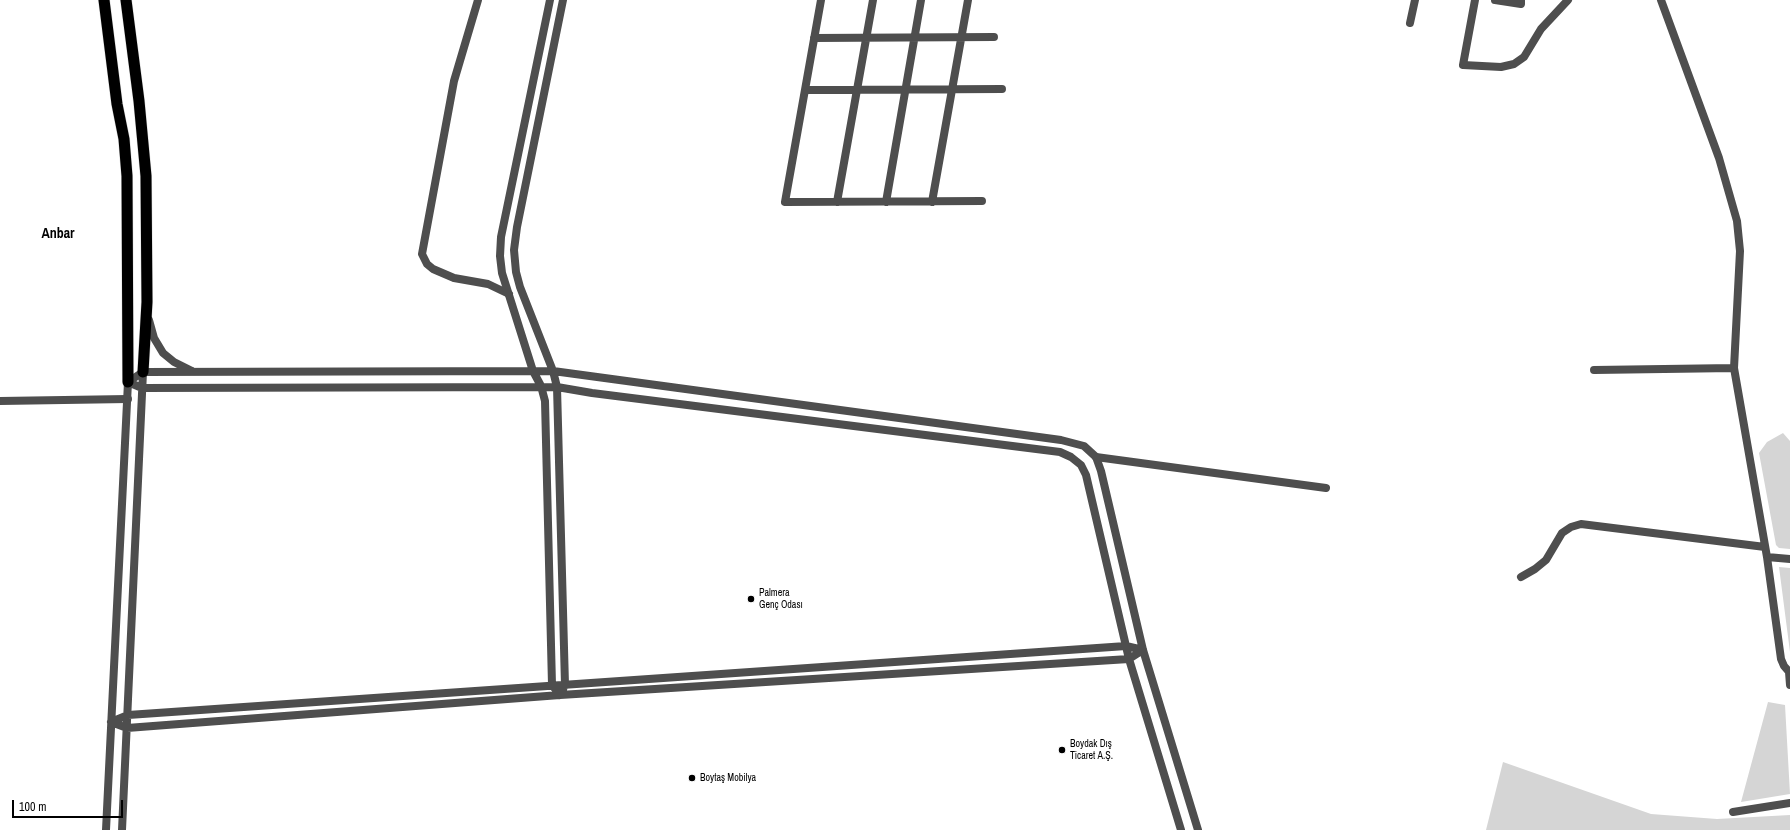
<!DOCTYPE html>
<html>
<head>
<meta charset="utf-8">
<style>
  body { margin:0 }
  #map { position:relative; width:1790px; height:830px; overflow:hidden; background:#fff; font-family:"Archivo Narrow",sans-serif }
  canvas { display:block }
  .scale { position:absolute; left:12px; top:800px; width:111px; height:18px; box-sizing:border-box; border:2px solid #000; border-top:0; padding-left:5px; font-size:12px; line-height:14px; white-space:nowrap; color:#000; -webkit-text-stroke:3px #fff; paint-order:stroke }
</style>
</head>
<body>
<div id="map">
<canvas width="1790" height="830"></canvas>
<div class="scale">100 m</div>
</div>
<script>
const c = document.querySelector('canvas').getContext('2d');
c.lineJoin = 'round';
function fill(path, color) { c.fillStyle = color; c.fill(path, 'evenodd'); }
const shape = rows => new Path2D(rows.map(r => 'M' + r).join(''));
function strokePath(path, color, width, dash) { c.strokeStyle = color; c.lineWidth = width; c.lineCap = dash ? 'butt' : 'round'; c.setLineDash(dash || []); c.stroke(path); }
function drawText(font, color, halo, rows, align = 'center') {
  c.font = font + ' "Archivo Narrow",sans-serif'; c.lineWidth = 4; c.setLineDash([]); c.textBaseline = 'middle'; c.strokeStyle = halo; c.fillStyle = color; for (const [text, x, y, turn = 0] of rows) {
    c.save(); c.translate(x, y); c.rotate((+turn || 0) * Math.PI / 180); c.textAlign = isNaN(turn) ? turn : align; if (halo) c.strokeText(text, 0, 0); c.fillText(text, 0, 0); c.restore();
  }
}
fill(shape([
  [1783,433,1790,441,1790,549,1779,548,1776,545,1759,453,1767,442],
  [1779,567,1790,568,1790,652],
  [1768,702,1785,705,1790,794,1741,802],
  [1503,762,1651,814,1717,819,1790,815,1790,830,1486,830]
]), '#d5d5d5');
const trunk = shape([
  [104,0,117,104,124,139,127,176,128,382],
  [126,0,139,101,146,176,147,302,143,372]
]);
strokePath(trunk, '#dbdbdb', 12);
strokePath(shape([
  [478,0,454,81,422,254,427,264,433,269,454,278,488,284,509,294],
  [821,0,785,202,982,201],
  [1475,0,1463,65,1501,67,1514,64,1524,57,1541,29,1568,0],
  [1495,0,1521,4,1521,0],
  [1661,0,1719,158,1737,221,1740,251,1734,368,1767,557,1781,659,1784,666,1790,673],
  [1410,23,1415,0],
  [814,38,994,37],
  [805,90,1002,89],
  [837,202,873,0],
  [886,202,921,0],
  [932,202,968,0],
  [1594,370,1734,368],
  [0,401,128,399],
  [1096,457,1326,488],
  [1767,557,1790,559],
  [1521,577,1535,569,1546,560,1562,533,1571,527,1581,524,1765,547],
  [1789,672,1790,685],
  [1733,812,1790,803]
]), '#4e4e4e', 8);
strokePath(shape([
  [550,0,501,237,500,256,502,273,533,371,541,386,545,401,552,685,560,695,565,685,557,387,553,371,520,287,516,272,514,250,517,227,563,0],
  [149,320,154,338,163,353,174,362,192,371],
  [128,382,143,372,553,371,1061,440,1084,446,1096,457,1101,471,1143,650,1198,830],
  [128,382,142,388,557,387,592,393,1060,452,1071,457,1081,465,1086,475,1129,659,1181,830],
  [111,722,127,728,560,695,1129,659,1143,650],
  [111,722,128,715,1126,646,1143,650],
  [106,830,128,382],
  [122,830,143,372]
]), '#4e4e4e', 8);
strokePath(trunk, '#000', 11);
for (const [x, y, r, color] of [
  [751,599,4,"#000"],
  [1062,750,4,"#000"],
  [692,778,4,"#000"]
]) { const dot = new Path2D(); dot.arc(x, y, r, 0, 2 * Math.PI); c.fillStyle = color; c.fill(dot); strokePath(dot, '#fff', 1.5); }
drawText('10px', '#000', '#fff', [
  ["Palmera",759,593],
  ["Genç Odası",759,605],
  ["Boydak Dış",1070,744],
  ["Ticaret A.Ş.",1070,756],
  ["Boytaş Mobilya",700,778]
], 'left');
drawText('bold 14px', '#000', '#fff', [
  ["Anbar",58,234]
]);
</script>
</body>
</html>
